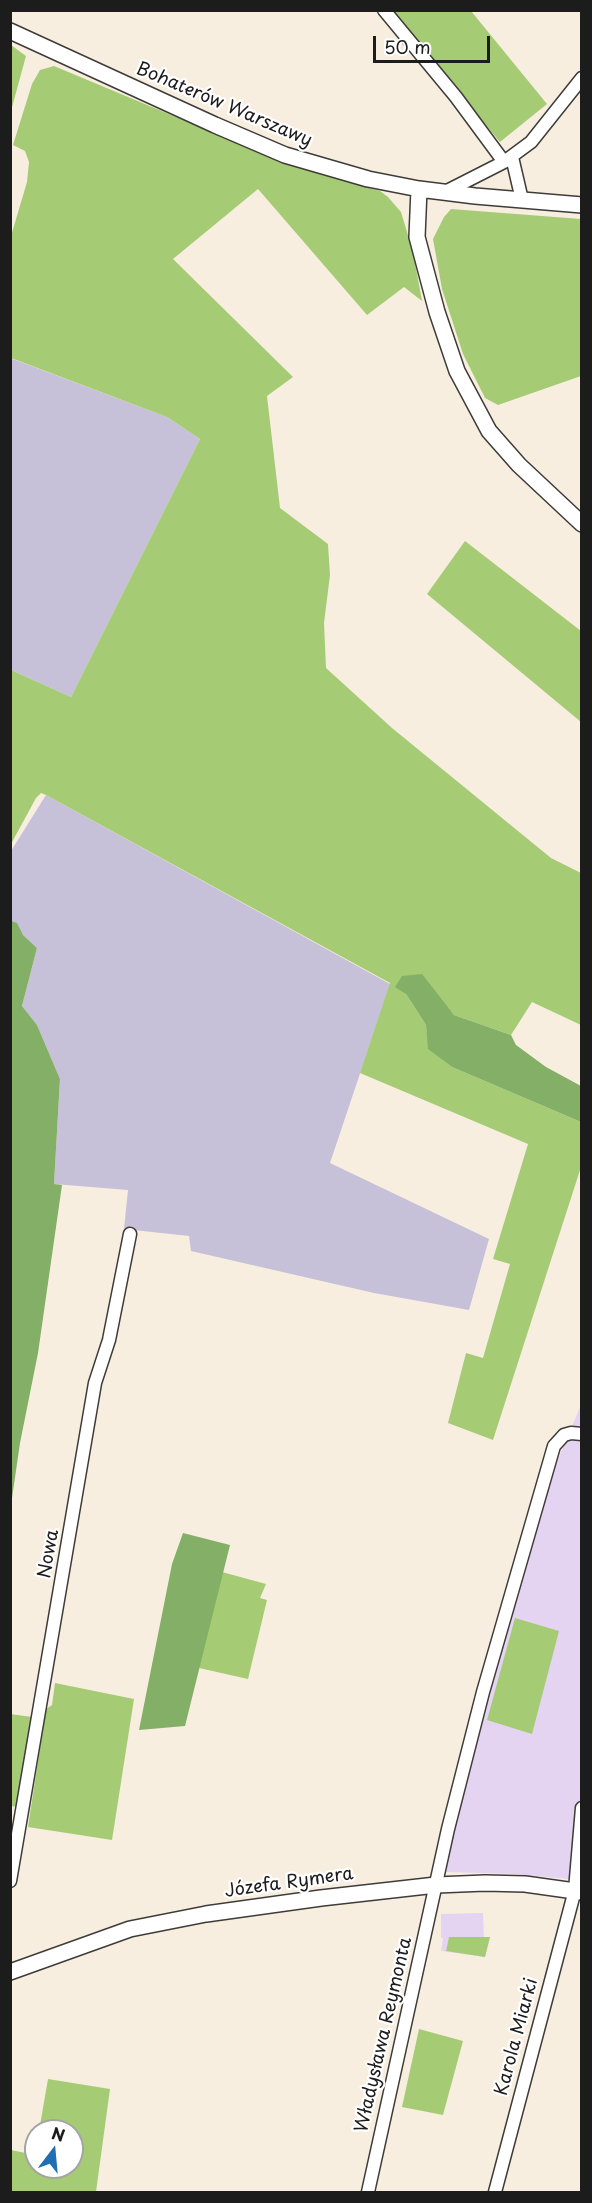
<!DOCTYPE html>
<html>
<head>
<meta charset="utf-8">
<style>
  body { margin:0 }
  #map { position:relative; width:592px; height:2203px; overflow:hidden; background:#f8eedf; font-family:"Playpen Sans",sans-serif }
  canvas { display:block }
  .frame { position:absolute; inset:0; border:12px solid #1c1c1c; pointer-events:none }
  .north { position:absolute; left:24px; top:2119px; width:60px; height:60px; box-sizing:border-box; background:#fff; border:2px solid #a4a4a4; border-radius:50%; rotate:16deg; font-size:16px; font-weight:700; line-height:24px; text-align:center; color:#1c1c1c }
  .north::after { content:''; display:block; margin:auto; width:21px; height:27px; background:#1f6fb2; clip-path:polygon(50% 0,100% 100%,50% 72%,0 100%) }
  .scale { position:absolute; left:373px; top:36px; width:117px; height:27px; box-sizing:border-box; border:3px solid #1c1c1c; border-top:0; padding-left:8px; font-size:18px; line-height:21px; white-space:nowrap; color:#1c1c1c; -webkit-text-stroke:4px #fff; paint-order:stroke }
</style>
</head>
<body>
<div id="map">
<canvas width="592" height="2203"></canvas>
<div class="frame"></div>
<div class="north">N</div>
<div class="scale">50 m</div>
</div>
<script>
const c = document.querySelector('canvas').getContext('2d');
c.lineJoin = 'round';
function fill(path, color) { c.fillStyle = color; c.fill(path, 'evenodd'); }
const shape = rows => new Path2D(rows.map(r => 'M' + r).join(''));
function strokePath(path, color, width, dash) { c.strokeStyle = color; c.lineWidth = width; c.lineCap = dash ? 'butt' : 'round'; c.setLineDash(dash || []); c.stroke(path); }
function drawText(font, color, halo, rows, align = 'center') {
  c.font = font + ' "Playpen Sans",sans-serif'; c.lineWidth = 4.5; c.setLineDash([]); c.textBaseline = 'middle'; c.strokeStyle = halo; c.fillStyle = color; for (const [text, x, y, turn = 0] of rows) {
    c.save(); c.translate(x, y); c.rotate((+turn || 0) * Math.PI / 180); c.textAlign = isNaN(turn) ? turn : align; if (halo) c.strokeText(text, 0, 0); c.fillText(text, 0, 0); c.restore();
  }
}
fill(shape([
  [581,1405,582,1865,579,1880,515,1874,445,1872,470,1763,550,1478],
  [483,1913,484,1937,490,1937,485,1957,441,1951,443,1938,441,1938,441,1914]
]), '#e4d3f1');
fill(shape([
  [10,358,167,417,200,439,71,697,11,670],
  [46,795,390,984,330,1163,489,1239,469,1310,374,1293,191,1251,189,1236,124,1229,128,1190,54,1184,60,1079,37,1025,22,1006,37,948,11,924,11,851]
]), '#c6c0d9');
fill(shape([
  [389,11,471,11,547,104,500,142],
  [11,45,26,56,11,111],
  [54,66,219,135,334,178,380,191,388,197,401,212,413,252,422,301,404,287,367,315,258,189,173,259,293,377,267,396,280,508,328,544,330,575,324,623,326,668,392,728,551,858,581,873,581,1025,532,1002,511,1035,454,1015,439,998,406,994,426,1025,429,1049,452,1067,581,1122,581,1167,493,1440,448,1423,466,1353,483,1358,510,1264,493,1259,528,1144,360,1073,390,983,46,795,41,793,36,798,11,844,11,670,71,697,200,439,167,417,11,358,11,236,27,182,29,162,25,151,13,145,32,84,40,70],
  [451,209,581,219,581,376,498,405,485,398,463,354,442,289,433,239,444,217],
  [465,541,581,631,581,722,427,594],
  [222,1572,266,1584,260,1598,267,1600,248,1679,199,1668],
  [515,1618,559,1631,532,1734,487,1720],
  [55,1683,134,1699,112,1840,28,1827,46,1709,52,1705],
  [10,1714,32,1717,18,1807,11,1806],
  [449,1937,490,1937,485,1957,446,1951],
  [419,2029,463,2041,443,2115,402,2107],
  [48,2079,110,2089,96,2192,11,2192,11,2150,35,2155,36,2148,36,2167,72,2167,72,2131,39,2131]
]), '#a6cb75');
fill(shape([
  [11,921,17,923,23,935,37,948,22,1006,37,1025,60,1079,54,1184,62,1185,38,1353,20,1443,11,1505],
  [422,974,454,1015,511,1035,516,1045,546,1067,581,1086,581,1122,452,1067,428,1049,426,1025,406,994,395,987,402,976],
  [183,1533,230,1545,185,1726,139,1730,172,1564]
]), '#84af66');
const minor = shape([
  [384,10,456,97,504,162],
  [512,157,522,200],
  [445,192,504,162,531,142,582,78],
  [10,1881,95,1383,109,1340,130,1234],
  [368,2192,448,1829,483,1692,554,1446,564,1435,571,1433,582,1434],
  [495,2192,575,1890,582,1808]
]);
const tertiary = shape([
  [10,31,215,125,285,155,368,179,419,189,475,196,582,205],
  [419,189,417,237,437,312,457,371,489,431,519,465,582,524],
  [10,1972,130,1929,206,1914,321,1898,436,1885,485,1883,525,1884,582,1892]
]);
strokePath(minor, '#3d3c39', 15);
strokePath(tertiary, '#3d3c39', 18);
strokePath(minor, '#fff', 12);
strokePath(tertiary, '#fff', 15);
drawText('18px', '#1c1c1c', '#fff', [
  ["Bohaterów Warszawy",224,105,23],
  ["Nowa",49,1554,-80],
  ["Józefa Rymera",289,1883,-8],
  ["Władysława Reymonta",384,2035,-77],
  ["Karola Miarki",517,2037,-75]
]);
</script>
</body>
</html>
